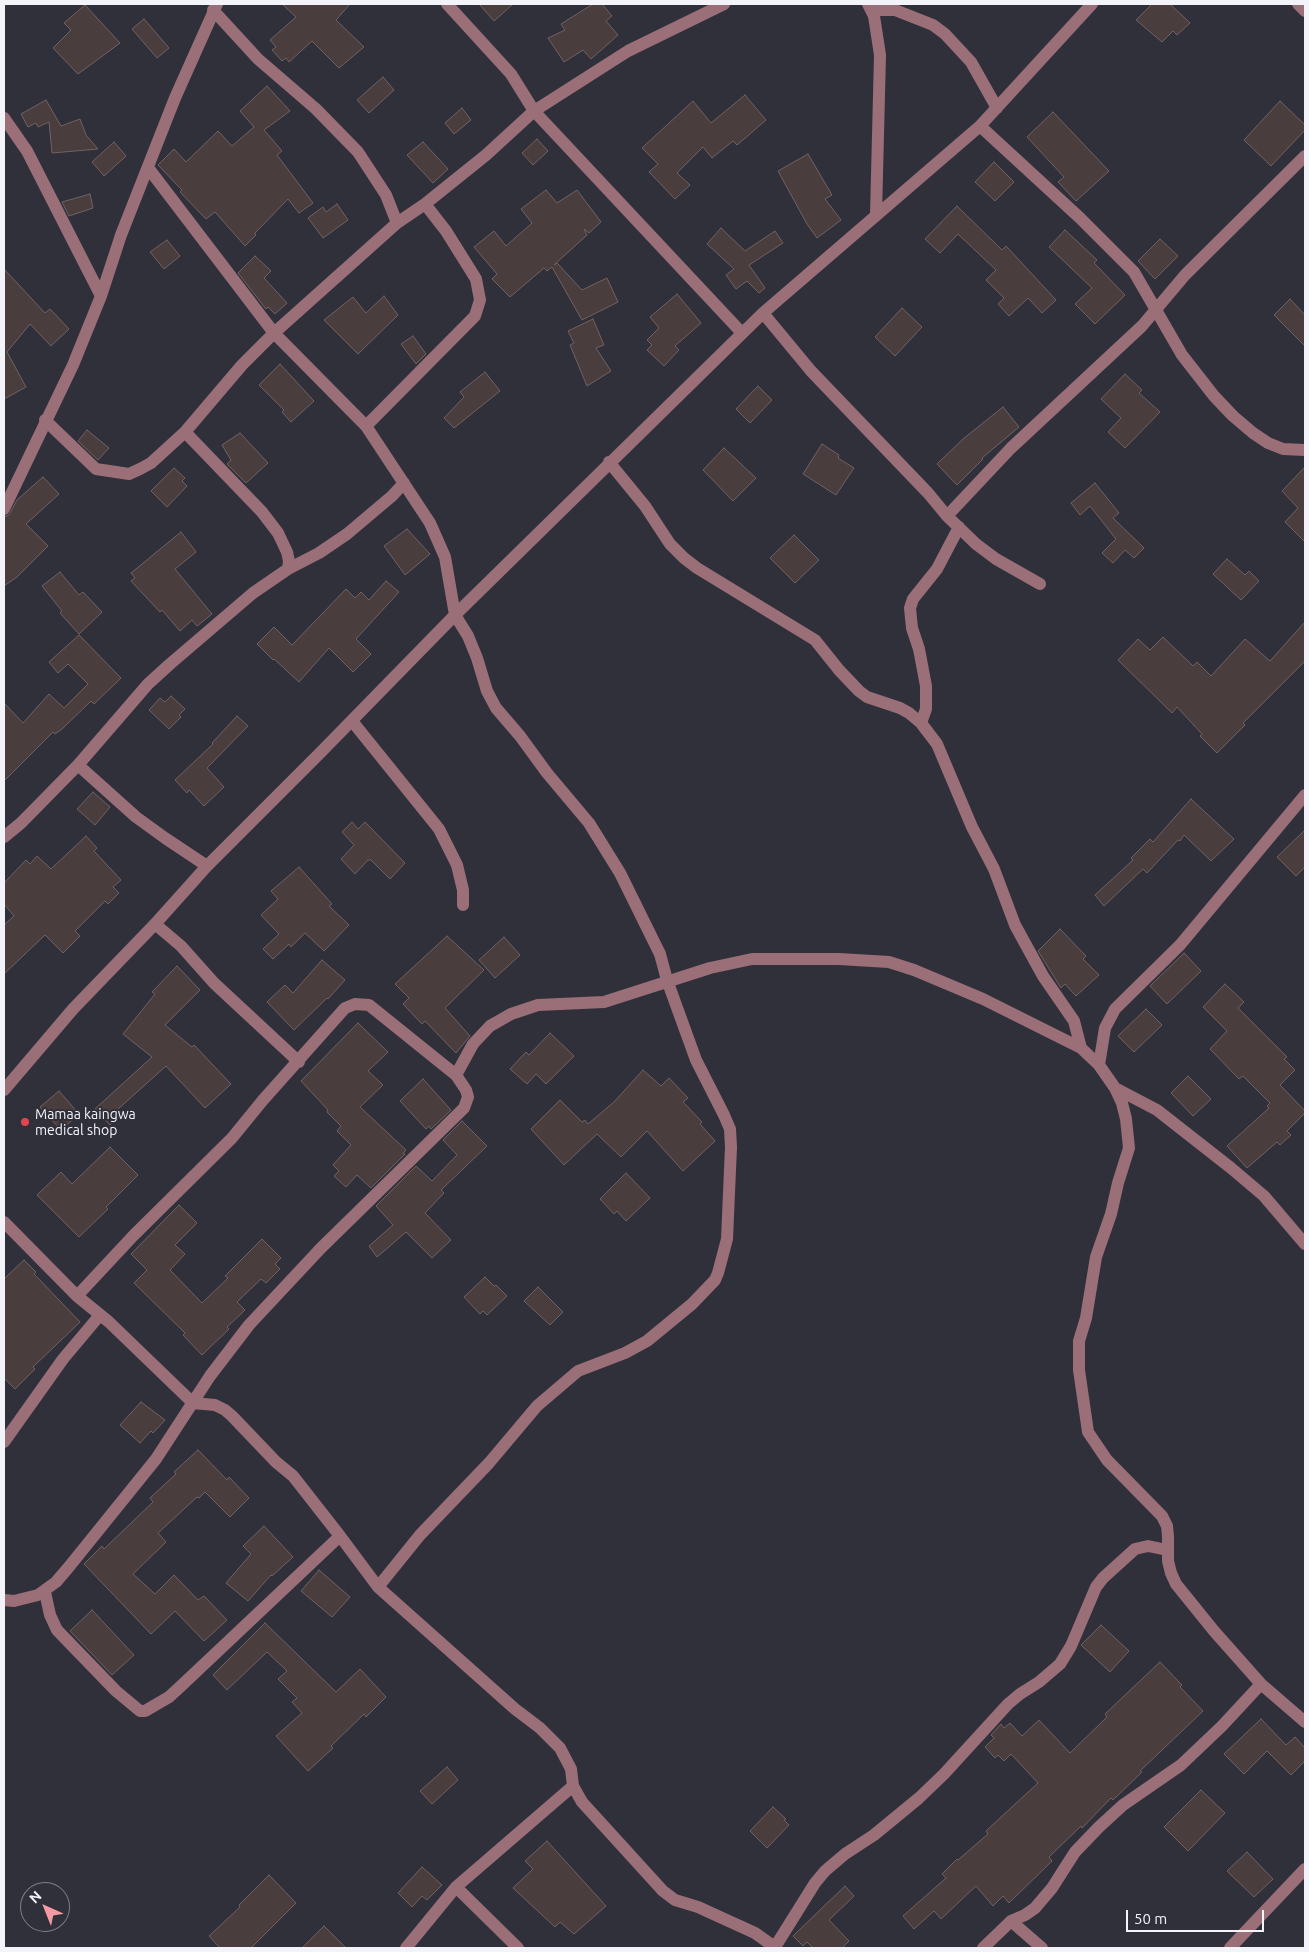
<!DOCTYPE html>
<html>
<head>
<meta charset="utf-8">
<style>
  body { margin:0 }
  #map { position:relative; width:1309px; height:1952px; overflow:hidden; background:#30303b; font-family:Ubuntu,sans-serif }
  canvas { display:block }
  .frame { position:absolute; inset:0; border:5px solid #f3f3fa; pointer-events:none }
  .north { position:absolute; left:20px; top:1882px; width:50px; height:50px; box-sizing:border-box; background:#30303b; border:1px solid #7e7e87; border-radius:50%; rotate:316deg; font-size:14px; font-weight:700; line-height:20px; text-align:center; color:#f3f3fa }
  .north::after { content:''; display:block; margin:auto; width:18px; height:22px; background:#f49aa3; clip-path:polygon(50% 0,100% 100%,50% 72%,0 100%) }
  .scale { position:absolute; left:1126px; top:1910px; width:138px; height:22px; box-sizing:border-box; border:2px solid #f3f3fa; border-top:0; padding-left:6px; font-size:15px; line-height:18px; white-space:nowrap; color:#f3f3fa; -webkit-text-stroke:4px #30303b; paint-order:stroke }
</style>
</head>
<body>
<div id="map">
<canvas width="1309" height="1952"></canvas>
<div class="frame"></div>
<div class="north">N</div>
<div class="scale">50 m</div>
</div>
<script>
const c = document.querySelector('canvas').getContext('2d');
c.lineJoin = 'round';
function fill(path, color) { c.fillStyle = color; c.fill(path, 'evenodd'); }
const shape = rows => new Path2D(rows.map(r => 'M' + r).join(''));
function strokePath(path, color, width, dash) { c.strokeStyle = color; c.lineWidth = width; c.lineCap = dash ? 'butt' : 'round'; c.setLineDash(dash || []); c.stroke(path); }
function drawText(font, color, halo, rows, align = 'center') {
  c.font = font + ' Ubuntu,sans-serif'; c.lineWidth = 4; c.setLineDash([]); c.textBaseline = 'middle'; c.strokeStyle = halo; c.fillStyle = color; for (const [text, x, y, turn = 0] of rows) {
    c.save(); c.translate(x, y); c.rotate((+turn || 0) * Math.PI / 180); c.textAlign = isNaN(turn) ? turn : align; if (halo) c.strokeText(text, 0, 0); c.fillText(text, 0, 0); c.restore();
  }
}
const building = shape([
  [282,4,350,4,336,20,364,47,339,68,312,41,289,62,286,58,282,61,272,50,276,47,270,40,296,17,282,4],
  [479,4,513,4,494,21,479,4],
  [593,4,602,4,612,16,606,21,618,35,591,59,583,50,564,62,548,38,565,30,561,24,593,4],
  [1152,4,1170,4,1190,23,1177,35,1173,31,1162,42,1136,20,1152,4],
  [85,5,120,43,78,74,53,48,71,30,64,23,85,5],
  [144,19,169,48,157,58,132,29,144,19],
  [383,77,394,90,369,113,357,100,383,77],
  [267,86,290,111,264,130,282,151,277,155,313,203,299,213,288,199,255,233,256,235,245,246,215,212,206,219,180,192,182,190,158,165,174,149,186,162,218,131,232,146,254,127,240,111,267,86],
  [745,95,766,120,737,145,733,141,712,158,703,147,677,173,690,185,675,199,649,172,658,164,642,148,693,101,711,123,745,95],
  [46,100,61,126,80,119,86,135,98,149,52,153,49,122,38,127,36,123,28,127,21,114,46,100],
  [1280,101,1305,125,1305,130,1271,166,1244,140,1280,101],
  [462,108,471,120,454,134,445,123,462,108],
  [1053,112,1109,171,1076,201,1058,182,1064,177,1027,137,1053,112],
  [537,139,548,151,533,165,522,153,537,139],
  [114,142,126,156,104,176,92,162,114,142],
  [423,142,448,169,433,183,407,155,423,142],
  [808,154,832,195,825,199,841,220,817,238,807,224,778,171,808,154],
  [994,162,1014,182,995,201,975,182,994,162],
  [546,190,557,203,577,190,601,222,589,233,584,229,587,235,554,265,557,263,582,290,607,278,618,302,582,320,552,267,547,271,544,268,510,297,492,279,497,274,474,247,494,231,506,246,532,223,521,209,546,190],
  [90,194,93,208,69,216,62,202,90,194],
  [337,204,348,220,323,238,308,218,323,207,326,212,337,204],
  [957,206,1002,250,1006,246,1056,300,1042,313,1028,298,1009,316,998,304,1004,298,986,280,996,270,958,234,940,253,925,239,957,206],
  [721,228,745,251,775,231,783,243,749,265,765,288,759,293,747,281,736,289,726,275,734,269,707,244,721,228],
  [1065,230,1097,260,1094,263,1125,295,1095,324,1075,304,1092,288,1049,247,1065,230],
  [1160,239,1178,256,1155,279,1138,261,1160,239],
  [167,240,180,256,164,269,150,252,167,240],
  [255,256,271,271,264,278,287,303,275,314,268,307,266,309,238,273,255,256],
  [4,269,45,313,50,309,69,329,51,346,30,324,7,352,26,387,4,399,4,269],
  [677,294,701,323,675,346,679,350,664,366,647,350,652,345,647,340,659,328,650,317,677,294],
  [384,296,398,315,358,354,324,320,353,297,366,313,384,296],
  [1290,299,1305,315,1305,346,1274,315,1290,299],
  [902,308,922,327,895,356,875,337,902,308],
  [593,319,604,345,596,348,611,371,587,386,570,345,574,343,568,331,593,319],
  [413,336,426,354,416,364,401,344,413,336],
  [280,364,314,401,291,422,282,412,284,410,259,385,280,364],
  [485,372,500,391,454,428,444,418,464,397,460,392,485,372],
  [1125,374,1142,390,1139,393,1160,412,1125,448,1108,432,1121,418,1101,399,1125,374],
  [758,386,772,400,750,423,736,409,758,386],
  [1003,407,1019,427,982,458,983,459,957,485,937,464,963,439,1003,407],
  [87,430,109,448,98,460,78,441,87,430],
  [240,433,268,463,246,483,227,464,231,460,222,445,240,433],
  [822,444,839,455,838,458,854,468,836,495,803,474,822,444],
  [724,448,756,478,733,501,703,470,724,448],
  [1305,467,1305,542,1285,522,1298,508,1282,491,1305,467],
  [174,468,185,478,182,481,187,486,167,507,151,491,174,468],
  [43,477,59,494,26,524,48,546,17,577,4,586,4,517,9,515,17,500,43,477],
  [1095,483,1119,513,1113,518,1144,548,1134,558,1125,550,1113,563,1102,553,1116,539,1090,506,1080,515,1071,503,1095,483],
  [407,529,430,554,405,575,384,546,407,529],
  [181,532,196,552,175,569,212,614,197,626,192,620,180,631,162,610,160,612,131,581,135,578,131,573,181,532],
  [794,535,819,560,795,583,770,558,794,535],
  [1227,559,1245,575,1249,571,1259,581,1241,600,1213,574,1227,559],
  [60,572,79,595,83,592,102,612,79,634,60,613,62,611,42,586,60,572],
  [386,581,399,592,356,639,371,654,353,672,329,648,299,682,274,659,273,660,257,644,274,627,292,645,346,589,355,598,361,592,369,600,386,581],
  [1305,622,1305,661,1243,723,1245,725,1217,753,1200,736,1202,734,1177,707,1172,713,1118,660,1138,639,1150,650,1163,637,1193,666,1197,662,1211,676,1245,639,1270,661,1305,622],
  [79,635,121,678,94,704,91,701,62,729,55,734,53,732,4,781,4,703,23,723,49,694,64,708,88,684,68,664,58,673,49,662,79,635],
  [171,696,185,709,179,715,181,717,169,729,149,710,160,698,165,702,171,696],
  [237,716,248,726,207,768,224,787,204,806,189,790,187,793,175,780,213,744,212,743,237,716],
  [93,792,110,807,95,825,77,809,93,792],
  [1191,799,1234,839,1211,861,1184,835,1180,841,1178,840,1147,873,1143,869,1104,906,1095,895,1133,860,1131,858,1150,839,1153,842,1191,799],
  [352,822,358,829,365,822,405,863,390,879,371,860,368,860,355,874,341,859,354,845,342,832,352,822],
  [1305,830,1305,867,1296,876,1277,857,1305,830],
  [86,836,97,848,94,851,121,880,113,887,119,893,108,904,105,901,75,931,80,936,63,953,45,935,4,974,4,925,14,916,4,904,4,883,26,860,30,864,37,856,51,869,86,836],
  [299,867,332,904,329,906,349,925,324,951,305,933,291,947,289,944,273,959,263,949,279,934,261,915,278,899,271,891,299,867],
  [1060,929,1086,956,1083,959,1099,975,1076,996,1065,984,1061,988,1038,951,1060,929],
  [447,936,484,970,445,1008,470,1036,456,1053,425,1021,422,1024,403,1004,409,998,395,984,447,936],
  [504,937,520,955,495,978,479,960,504,937],
  [1184,953,1201,971,1167,1004,1150,986,1184,953],
  [322,960,345,980,328,999,327,998,294,1030,267,1002,285,985,293,993,322,960],
  [177,966,200,990,165,1025,192,1047,194,1045,231,1084,205,1108,166,1066,117,1110,122,1114,110,1125,95,1109,152,1057,123,1034,155,994,152,992,177,966],
  [1225,984,1244,1002,1238,1008,1287,1057,1284,1059,1295,1070,1280,1085,1305,1111,1305,1113,1287,1131,1291,1135,1280,1145,1277,1142,1247,1168,1227,1146,1269,1108,1267,1106,1270,1103,1243,1076,1239,1079,1210,1049,1227,1031,1203,1007,1225,984],
  [1146,1009,1162,1025,1134,1052,1118,1036,1146,1009],
  [358,1023,388,1052,368,1071,383,1085,360,1107,406,1150,403,1153,405,1154,371,1188,357,1175,346,1187,334,1176,339,1171,333,1165,351,1145,337,1131,341,1126,327,1112,328,1110,301,1081,358,1023],
  [550,1033,574,1056,546,1084,536,1074,527,1084,510,1069,526,1052,529,1055,550,1033],
  [643,1070,661,1086,669,1078,688,1098,683,1102,702,1122,700,1124,715,1141,683,1171,647,1131,621,1157,597,1134,564,1165,531,1129,560,1100,582,1122,585,1120,588,1124,614,1102,643,1070],
  [1188,1076,1211,1099,1193,1116,1171,1093,1188,1076],
  [423,1079,451,1110,431,1129,429,1126,426,1129,400,1101,423,1079],
  [59,1091,79,1114,61,1130,40,1107,59,1091],
  [462,1121,487,1146,441,1190,444,1193,425,1213,451,1240,432,1258,406,1232,377,1257,369,1246,393,1225,376,1206,416,1166,432,1181,457,1155,443,1140,462,1121],
  [110,1147,138,1175,106,1207,108,1209,79,1237,37,1195,61,1172,72,1184,110,1147],
  [626,1173,650,1198,626,1221,617,1211,614,1214,600,1199,626,1173],
  [179,1205,197,1223,175,1245,185,1254,170,1270,202,1303,228,1278,225,1276,262,1239,281,1258,275,1264,280,1269,266,1283,261,1279,237,1302,245,1310,227,1327,229,1329,202,1355,183,1335,185,1333,134,1283,147,1270,131,1254,179,1205],
  [24,1260,36,1272,34,1274,80,1322,33,1367,35,1369,15,1389,4,1378,4,1279,24,1260],
  [485,1277,494,1286,496,1285,507,1296,487,1315,483,1311,480,1314,464,1297,485,1277],
  [538,1287,563,1312,550,1325,524,1301,538,1287],
  [141,1402,165,1420,153,1433,151,1431,140,1443,120,1425,141,1402],
  [198,1450,227,1480,229,1477,249,1498,230,1517,205,1492,199,1498,197,1497,158,1533,166,1542,133,1574,155,1594,174,1575,198,1600,204,1596,227,1620,204,1641,175,1611,151,1634,84,1564,102,1546,104,1549,153,1502,150,1498,176,1474,174,1472,198,1450],
  [264,1526,293,1557,272,1576,271,1575,248,1601,226,1583,251,1554,243,1546,264,1526],
  [319,1570,350,1597,332,1617,301,1591,319,1570],
  [92,1610,134,1655,112,1675,70,1631,92,1610],
  [265,1623,336,1692,360,1669,386,1697,366,1717,364,1714,331,1746,333,1748,308,1771,276,1736,302,1713,292,1702,297,1698,278,1679,287,1671,267,1652,227,1690,213,1675,265,1623],
  [1101,1625,1129,1651,1110,1672,1081,1645,1101,1625],
  [1160,1662,1182,1685,1180,1687,1203,1711,1140,1771,1142,1772,1113,1800,1111,1798,1082,1828,1081,1826,1049,1857,1052,1861,1009,1903,1003,1896,993,1906,976,1886,941,1919,934,1911,914,1929,903,1916,946,1878,942,1874,957,1859,958,1860,988,1834,986,1831,1038,1783,1011,1754,1004,1761,998,1755,995,1758,985,1747,994,1738,991,1735,1001,1724,1004,1728,1010,1723,1022,1736,1039,1720,1070,1753,1107,1717,1105,1714,1160,1662],
  [1261,1719,1286,1745,1295,1737,1305,1748,1305,1761,1291,1775,1267,1751,1244,1774,1224,1754,1261,1719],
  [447,1767,458,1780,432,1804,420,1791,447,1767],
  [1201,1790,1225,1813,1188,1851,1164,1827,1201,1790],
  [773,1807,786,1819,784,1820,789,1825,767,1848,750,1831,773,1807],
  [547,1841,606,1906,574,1934,560,1922,555,1927,513,1888,533,1869,525,1861,547,1841],
  [1247,1852,1273,1879,1254,1897,1227,1871,1247,1852],
  [422,1867,442,1885,427,1900,422,1896,412,1907,398,1893,422,1867],
  [269,1875,296,1903,251,1948,220,1948,209,1936,240,1907,239,1905,269,1875],
  [845,1886,854,1896,829,1920,849,1941,842,1948,813,1948,807,1942,803,1946,793,1936,845,1886],
  [324,1926,346,1948,302,1948,324,1926]
]);
fill(building, '#4a3d3d');
strokePath(building, '#716262', 1);
strokePath(shape([
  [447,4,511,74,534,111,742,333],
  [868,4,874,16,880,55,876,215],
  [1298,4,1305,11],
  [213,10,258,59,316,109,358,152,386,195,397,223],
  [871,10,895,10,933,25,945,34,971,62,997,108],
  [4,118,27,151,101,296],
  [980,126,1080,218,1134,272,1182,355,1214,396,1233,416,1253,433,1268,443,1283,449,1305,450],
  [149,169,274,333,366,426,430,523,445,557,455,615,468,636,477,658,487,691,496,708,520,736,547,773,589,823,620,873,660,954,667,980,696,1060,724,1115,730,1129,731,1147,727,1239,718,1273,715,1280,692,1304,647,1341,625,1353,578,1371,537,1406,489,1463,420,1535,378,1587],
  [763,313,811,371,928,493,947,516,976,544,996,559,1040,584],
  [45,420,96,469,129,474,140,469,151,463,185,432,242,365,274,333,397,223,425,204,486,155,534,111,628,51,724,4],
  [366,426,475,316,480,300,476,279,446,231,425,204],
  [185,432,262,512,278,533,287,552,289,561,288,569],
  [609,462,645,506,670,544,684,558,697,568,815,640,839,670,859,691,867,697,900,708,909,713,921,723,937,744,972,827,994,869,1015,925,1043,976,1074,1021,1081,1048,1099,1065,1115,1088,1122,1103,1126,1119,1129,1148,1118,1183,1111,1214,1096,1257,1086,1318,1079,1341,1079,1370,1088,1432,1107,1460,1162,1516,1167,1526,1168,1536,1168,1561,1171,1573,1176,1584,1214,1631,1261,1684,1305,1722],
  [4,509,73,365,101,296,121,235,175,98,217,4],
  [947,516,1011,448,1142,326,1185,275,1305,156],
  [352,721,439,829,457,865,463,890,463,905],
  [921,723,926,709,926,686,919,649,912,628,910,608,913,599,937,569,959,527],
  [78,765,136,817,165,838,207,866],
  [4,837,21,823,78,765,148,684,170,664,253,593,288,569,319,553,347,534,392,496,404,483],
  [155,924,181,946,214,983,299,1062],
  [1099,1065,1105,1028,1115,1009,1180,945,1305,795],
  [1115,1088,1157,1110,1231,1168,1264,1196,1305,1244],
  [4,1090,73,1009,155,924,207,866,321,752,455,615,763,313,980,126,1092,4],
  [4,1222,77,1296,109,1322,193,1403,215,1405,225,1410,232,1416,276,1462,293,1476,340,1536,378,1587,515,1709,540,1728,560,1748,571,1769,573,1786,582,1802,663,1891,675,1900,698,1907,755,1933,776,1948],
  [77,1296,133,1236,232,1138,263,1100,345,1008,355,1004,369,1005,456,1075],
  [4,1442,63,1359,100,1315],
  [45,1592,50,1615,57,1630,116,1691,140,1711,145,1711,169,1697,181,1686,340,1536],
  [4,1600,14,1601,38,1595,56,1582,68,1568,156,1459,210,1376,249,1325,321,1248,464,1108,468,1097,466,1090,456,1075,473,1044,490,1026,511,1014,538,1005,604,1002,710,968,752,959,839,959,889,962,914,970,983,999,1081,1048],
  [456,1887,518,1948],
  [1011,1921,1042,1948],
  [775,1947,815,1883,825,1871,845,1854,874,1835,919,1798,944,1774,1008,1704,1020,1694,1039,1682,1060,1664,1071,1646,1096,1587,1103,1578,1135,1549,1148,1546,1167,1550],
  [406,1948,456,1887,573,1786],
  [983,1948,1011,1921,1025,1915,1035,1908,1052,1888,1075,1852,1099,1827,1123,1805,1181,1765,1222,1726,1261,1684],
  [1230,1948,1305,1869]
]), '#9a6f77', 12);
for (const [x, y, r, color] of [
  [25,1122,5,"#e0444e"]
]) { const dot = new Path2D(); dot.arc(x, y, r, 0, 2 * Math.PI); c.fillStyle = color; c.fill(dot); strokePath(dot, '#30303b', 2); }
drawText('14px', '#f3f3fa', '#30303b', [
  ["Mamaa kaingwa",35,1114],
  ["medical shop",35,1130]
], 'left');
</script>
</body>
</html>
